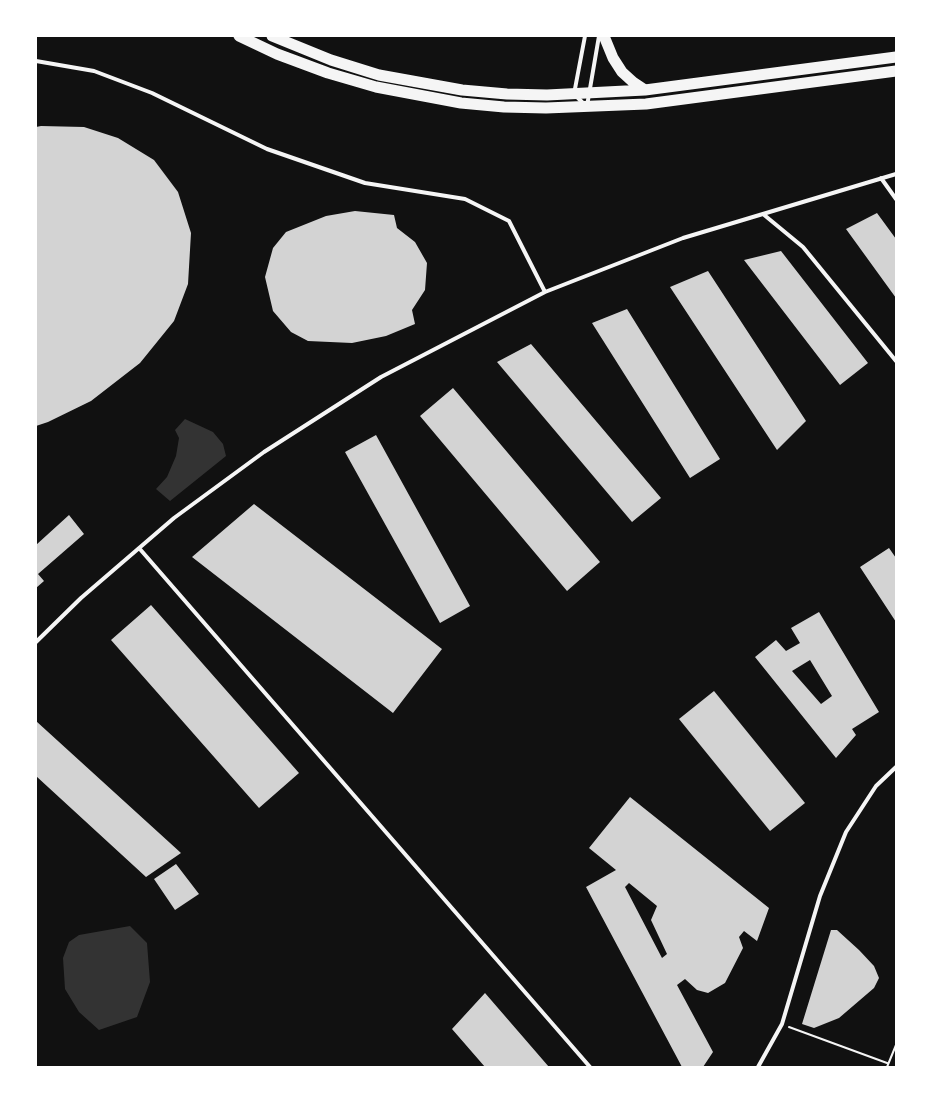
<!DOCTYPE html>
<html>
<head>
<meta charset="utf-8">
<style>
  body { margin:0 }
  #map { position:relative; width:932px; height:1103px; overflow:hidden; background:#111; font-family:Arial,sans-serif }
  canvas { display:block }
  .frame { position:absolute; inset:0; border:37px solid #fff; pointer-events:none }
</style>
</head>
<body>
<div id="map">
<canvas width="932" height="1103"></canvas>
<div class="frame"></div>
</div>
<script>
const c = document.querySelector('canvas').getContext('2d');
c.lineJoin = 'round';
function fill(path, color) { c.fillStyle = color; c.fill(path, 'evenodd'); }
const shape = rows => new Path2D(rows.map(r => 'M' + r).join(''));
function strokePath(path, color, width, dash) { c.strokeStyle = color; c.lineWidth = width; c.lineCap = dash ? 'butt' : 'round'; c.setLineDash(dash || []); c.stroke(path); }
fill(shape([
  [185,419,213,432,223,444,226,456,170,501,156,489,167,477,176,456,179,438,175,430],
  [130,926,147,943,150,982,137,1017,99,1030,79,1012,65,989,63,958,69,942,79,935]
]), '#333');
fill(shape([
  [41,126,84,127,118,138,154,160,178,192,191,233,188,284,174,321,140,363,91,401,48,422,36,426,36,127],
  [355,211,394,215,397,228,415,242,427,263,425,290,412,310,415,324,386,336,352,343,308,341,291,332,273,311,265,277,273,248,286,232,326,216],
  [877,213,896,239,896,298,846,229],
  [781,251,868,363,840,385,744,260],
  [708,271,806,421,777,450,670,287],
  [627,309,720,459,690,478,592,323],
  [531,344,661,498,632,522,497,362],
  [453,388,600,562,567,591,420,416],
  [376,435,470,606,440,623,345,452],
  [254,504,442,649,393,713,192,557],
  [69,515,84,534,38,574,44,581,36,588,36,545],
  [889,548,896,558,896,622,860,567],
  [151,605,299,773,259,808,111,640],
  [819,612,879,712,852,729,856,735,836,758,755,657,776,640,786,651,800,643,791,628],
  [810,660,832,696,821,704,792,671],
  [714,691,805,803,770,831,679,719],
  [36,721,181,853,146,877,36,776],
  [630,797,769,908,757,941,744,931,739,937,743,948,725,983,708,993,697,990,685,979,677,985,713,1052,703,1067,682,1067,586,887,616,870,589,848],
  [629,883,657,906,651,920,667,954,662,958,625,887],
  [176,864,199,894,175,910,154,879],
  [831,930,837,930,859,950,874,966,879,978,874,988,839,1018,814,1028,802,1024],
  [485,993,549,1067,485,1067,452,1029]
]), '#d3d3d3');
strokePath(shape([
  [789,1027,887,1063],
  [887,1067,896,1045]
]), '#f5f5f5', 2);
strokePath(shape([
  [585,36,574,94,585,105],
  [36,61,94,71,152,93,267,149,365,183,465,199,509,221,545,292],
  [587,106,599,36],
  [881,178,896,199],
  [763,214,803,247,896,361],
  [139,548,590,1067],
  [36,642,81,598,174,518,264,452,381,377,545,292,683,238,896,174],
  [758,1067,782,1024,820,896,846,832,876,786,896,767]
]), '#f5f5f5', 4);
strokePath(shape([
  [239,36,277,54,328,73,376,87,461,103,504,107,546,108,646,104,896,71],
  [272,36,331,60,379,75,462,90,507,94,547,95,645,90,896,57],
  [604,36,613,58,622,72,633,82,645,90]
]), '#f5f5f5', 11);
</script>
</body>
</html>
